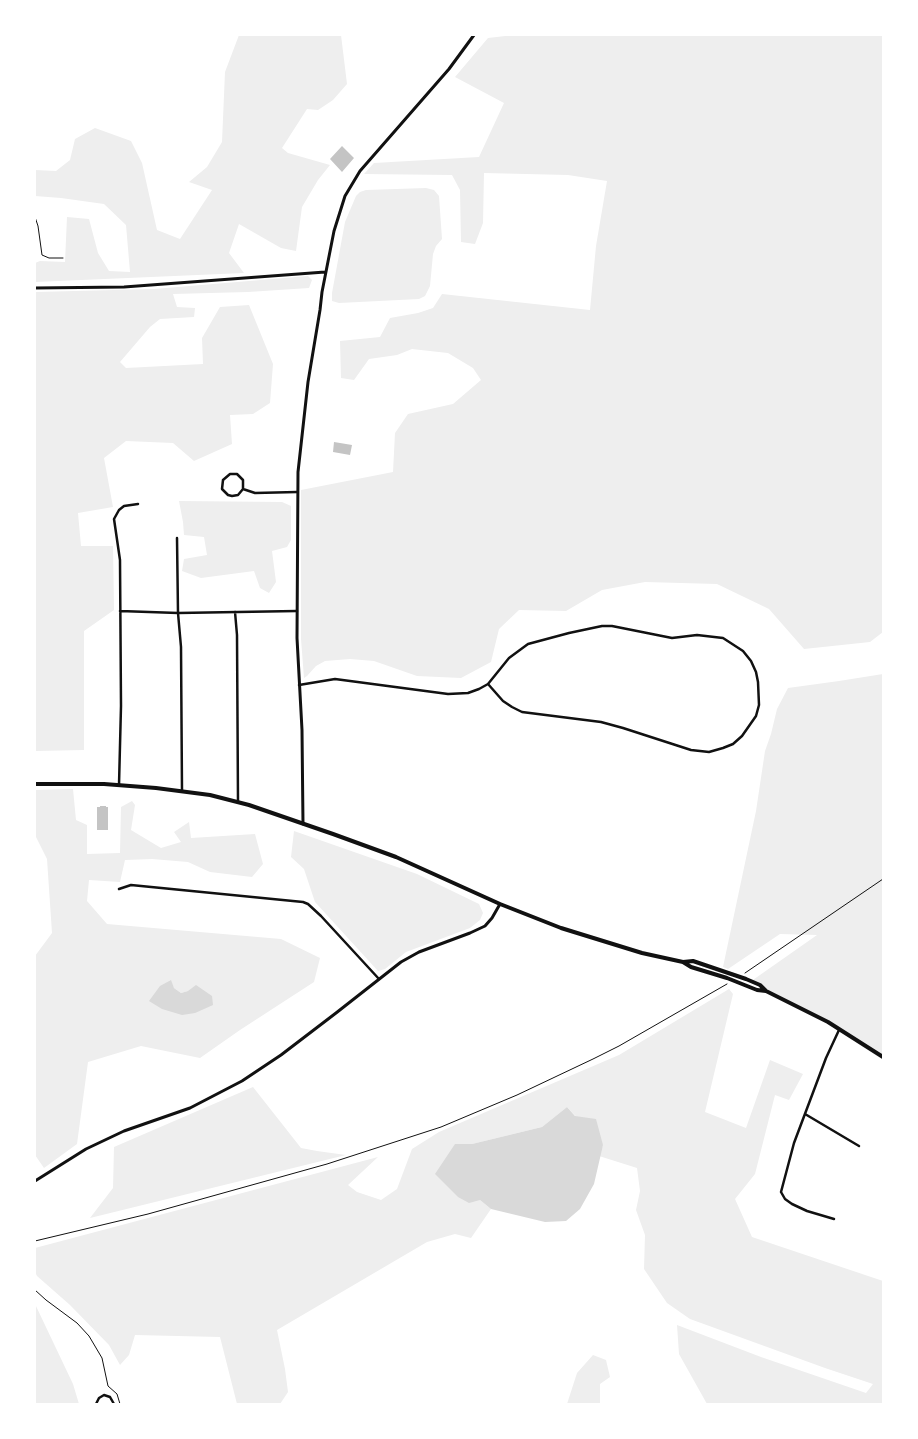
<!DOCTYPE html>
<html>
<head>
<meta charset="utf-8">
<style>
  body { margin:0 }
  #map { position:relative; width:918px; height:1439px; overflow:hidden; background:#fff; font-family:Manrope,sans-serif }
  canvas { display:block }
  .frame { position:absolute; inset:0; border:36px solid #fff; pointer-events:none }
</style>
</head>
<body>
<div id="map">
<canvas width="918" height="1439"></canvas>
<div class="frame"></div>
</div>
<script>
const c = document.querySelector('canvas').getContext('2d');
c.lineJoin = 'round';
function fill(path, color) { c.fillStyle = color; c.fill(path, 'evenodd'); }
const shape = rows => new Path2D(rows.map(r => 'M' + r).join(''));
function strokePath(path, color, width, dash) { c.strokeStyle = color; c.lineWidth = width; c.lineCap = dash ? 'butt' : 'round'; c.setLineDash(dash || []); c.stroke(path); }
fill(shape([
  [239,35,341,35,347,84,333,100,318,110,307,109,282,148,288,153,330,165,318,180,302,207,296,251,281,248,239,224,229,253,244,273,35,282,35,263,40,261,65,262,67,217,89,219,98,253,109,271,130,272,126,225,104,204,61,198,35,196,35,170,56,171,70,160,75,139,95,128,131,141,142,163,157,230,180,239,212,190,189,182,207,167,222,142,225,72],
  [514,35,883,35,883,632,870,642,804,649,769,609,717,584,645,582,602,590,566,611,519,610,499,629,491,662,461,678,417,676,374,661,350,659,325,661,316,666,307,676,304,678,301,639,301,490,393,472,395,433,408,414,453,404,481,380,473,368,448,353,412,349,397,355,369,359,354,380,341,378,340,341,380,337,390,318,418,313,433,308,442,294,590,310,596,246,607,181,568,175,484,173,483,223,475,244,461,242,460,190,452,175,364,174,374,163,479,157,504,103,455,77,488,38],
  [426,188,434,190,439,196,442,239,436,246,433,254,430,286,425,296,419,299,339,303,332,301,332,293,345,222,356,196,360,192,366,190],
  [308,276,312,280,309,288,248,292,173,294,177,307,195,308,194,317,160,319,150,327,120,362,126,368,203,364,202,338,220,307,249,305,273,364,270,403,253,414,230,415,232,444,194,461,173,443,126,441,104,458,113,507,78,513,81,546,113,546,114,610,84,631,84,750,35,751,35,292,154,289],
  [179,501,282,502,291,506,291,540,287,547,272,551,276,582,269,593,260,588,254,571,201,578,182,571,184,559,207,555,204,537,184,535,183,522],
  [883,674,883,1060,806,1010,780,996,750,982,817,935,780,934,728,969,723,967,756,811,765,751,771,734,777,709,788,688,839,681],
  [73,789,76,820,87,825,87,854,120,853,121,807,132,801,135,805,131,830,161,848,181,842,174,832,189,822,191,838,255,834,263,864,252,877,210,872,188,862,152,859,125,860,120,882,89,880,87,901,107,924,281,939,320,958,314,982,240,1030,200,1058,141,1046,88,1062,77,1144,44,1168,35,1155,35,956,52,933,47,859,35,835,35,790],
  [170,980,174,988,181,993,188,991,162,1009],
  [294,831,417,874,479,904,483,913,480,920,470,928,406,952,385,969,378,971,315,902,304,869,291,857],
  [729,989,733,994,705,1112,746,1128,770,1060,803,1074,789,1100,775,1095,755,1174,735,1199,752,1237,883,1281,883,1404,707,1404,679,1354,677,1325,761,1357,866,1393,873,1384,825,1368,690,1319,667,1303,644,1269,645,1235,636,1210,640,1191,637,1168,599,1156,603,1145,567,1107,542,1127,472,1144,454,1145,480,1200,491,1209,471,1238,455,1234,427,1242,277,1330,285,1369,288,1392,280,1404,237,1404,220,1337,135,1335,129,1355,120,1365,109,1345,70,1305,37,1276,35,1272,35,1248,378,1157,348,1185,357,1192,381,1200,397,1189,412,1149,439,1132,619,1055],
  [253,1087,301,1148,317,1151,346,1155,90,1218,113,1188,114,1147],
  [35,1304,73,1384,79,1404,35,1404],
  [593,1355,606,1360,610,1377,600,1384,600,1404,567,1404,577,1373]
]), '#eee');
fill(shape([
  [171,980,174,988,181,993,188,991,196,985,212,996,213,1005,195,1013,182,1015,162,1009,149,1001,160,986],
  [567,1107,575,1116,596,1119,603,1145,594,1184,580,1209,566,1221,545,1222,491,1209,480,1200,469,1203,458,1197,435,1174,455,1144,472,1144,542,1127]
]), '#d9d9d9');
fill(shape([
  [342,146,354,158,342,172,330,159],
  [334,442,352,445,350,455,333,452],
  [100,806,106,806,106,807,108,807,108,830,97,830,97,807,100,807]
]), '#c4c4c4');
strokePath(shape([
  [745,973,883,879],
  [35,1241,148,1214,327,1164,441,1127,517,1095,593,1059,619,1046,727,984],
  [35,1290,46,1300,77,1323,89,1336,102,1358,108,1386,117,1394,120,1404]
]), '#111', 1);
strokePath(shape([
  [35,217,38,226,42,255,49,258,63,258]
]), '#111', 1);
strokePath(shape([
  [243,489,243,480,237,474,230,474,223,480,222,489,228,495,232,496,238,495,243,489,255,493,297,492],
  [177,538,178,613,181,647,182,791],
  [120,611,178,613,297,611],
  [235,612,237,635,238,802],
  [299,685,335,679,448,694,468,693,479,689,488,684,509,658,528,644,569,633,602,626,612,626,672,638,697,635,723,638,743,651,751,661,756,672,758,682,759,705,756,716,742,736,733,744,723,748,709,752,691,750,623,728,601,722,522,712,512,707,503,701,488,684],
  [119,785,121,706,120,560,114,519,119,510,124,506,138,504],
  [119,889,131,885,303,902,308,904,321,916,379,979],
  [805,1114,859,1146],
  [834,1219,807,1211,792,1204,785,1199,781,1192,794,1143,826,1058,839,1030],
  [96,1404,99,1398,104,1395,110,1397,114,1404]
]), '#111', 2.5);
strokePath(shape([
  [35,288,124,287,325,272],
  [303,824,302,730,297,638,298,472,308,382,320,310,322,292,334,231,345,196,360,171,449,69,474,35],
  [35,1181,86,1149,124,1131,190,1108,242,1081,281,1055,336,1013,401,962,419,952,470,933,485,926,492,918,500,904]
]), '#111', 3);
strokePath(shape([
  [35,784,104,784,156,788,210,795,249,805,333,834,396,857,500,904,561,928,642,953,683,962,693,961,746,979,760,985,766,991,828,1022,883,1057],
  [683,962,691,967,727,978,757,990,766,991]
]), '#111', 4);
</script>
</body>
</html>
